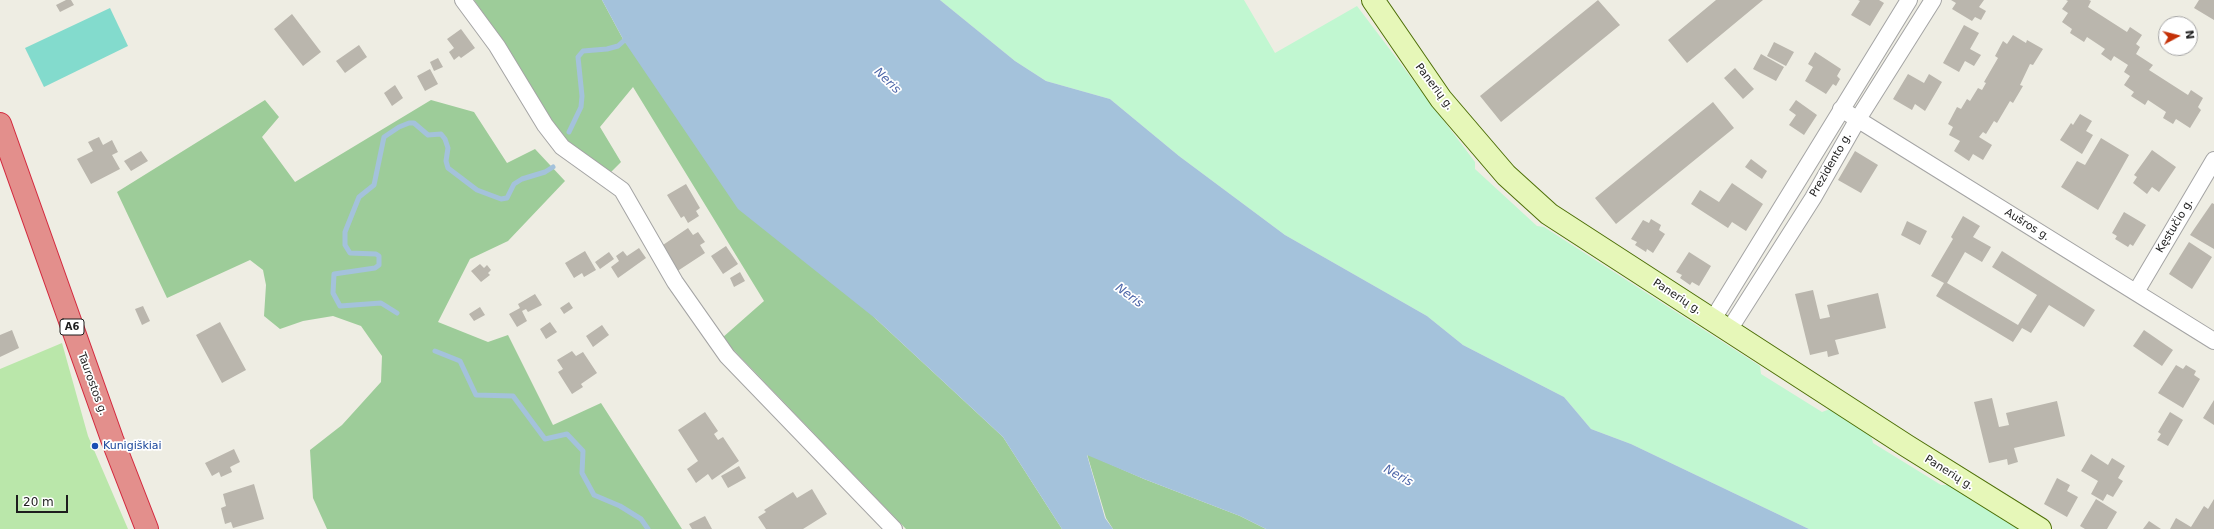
<!DOCTYPE html>
<html>
<head>
<meta charset="utf-8">
<style>
  body { margin:0 }
  #map { position:relative; width:2214px; height:529px; overflow:hidden; background:#eeede3; font-family:"DejaVu Sans",sans-serif }
  canvas { display:block }
  .north { position:absolute; left:2158px; top:16px; width:40px; height:40px; box-sizing:border-box; background:#fff; border:1px solid #a5a5a5; border-radius:50%; rotate:83deg; font-size:11px; font-weight:700; line-height:16px; text-align:center; color:#1d1d1d }
  .north::after { content:''; display:block; margin:auto; width:14px; height:18px; background:#c43006; clip-path:polygon(50% 0,100% 100%,50% 72%,0 100%) }
  .scale { position:absolute; left:16px; top:495px; width:52px; height:18px; box-sizing:border-box; border:2px solid #1d1d1d; border-top:0; padding-left:5px; font-size:12px; line-height:14px; white-space:nowrap; color:#1d1d1d; -webkit-text-stroke:3px #fff; paint-order:stroke }
</style>
</head>
<body>
<div id="map">
<canvas width="2214" height="529"></canvas>
<div class="north">N</div>
<div class="scale">20 m</div>
</div>
<script>
const c = document.querySelector('canvas').getContext('2d');
c.lineJoin = 'round';
function fill(path, color) { c.fillStyle = color; c.fill(path, 'evenodd'); }
const shape = rows => new Path2D(rows.map(r => 'M' + r).join(''));
function strokePath(path, color, width, dash) { c.strokeStyle = color; c.lineWidth = width; c.lineCap = dash ? 'butt' : 'round'; c.setLineDash(dash || []); c.stroke(path); }
function drawText(font, color, halo, rows, align = 'center') {
  c.font = font + ' "DejaVu Sans",sans-serif'; c.lineWidth = 3.5; c.setLineDash([]); c.textBaseline = 'middle'; c.strokeStyle = halo; c.fillStyle = color; for (const [text, x, y, turn = 0] of rows) {
    c.save(); c.translate(x, y); c.rotate((+turn || 0) * Math.PI / 180); c.textAlign = isNaN(turn) ? turn : align; if (halo) c.strokeText(text, 0, 0); c.fillText(text, 0, 0); c.restore();
  }
}
fill(shape([
  [62,343,88,436,128,529,0,529,0,369]
]), '#bae7aa');
fill(shape([
  [474,0,602,0,624,41,876,319,1003,437,1062,529,906,529,722,338,764,301,633,87,600,127,621,162,611,172,602,168,560,136,500,37],
  [265,100,279,117,262,137,295,182,431,100,474,112,507,163,535,149,565,181,508,241,470,259,438,322,488,342,508,335,553,425,601,403,682,529,327,529,313,498,310,450,342,425,381,382,382,356,361,326,333,316,303,321,280,329,264,316,266,285,263,270,250,260,167,298,117,192],
  [1087,454,1144,479,1240,516,1266,529,1113,529,1106,518]
]), '#9dcc99');
fill(shape([
  [940,0,1244,0,1275,53,1357,6,1475,162,1475,169,1537,226,1544,227,1760,366,1761,374,1822,412,1830,409,1871,435,1873,443,1941,485,1950,485,2020,529,1809,529,1631,444,1591,429,1564,397,1463,345,1427,316,1285,235,1179,156,1110,99,1046,81,1015,61]
]), '#c1f7d1');
fill(shape([
  [110,8,128,46,44,87,25,48]
]), '#83dbcd');
fill(shape([
  [602,0,940,0,1015,61,1046,81,1110,99,1179,156,1285,235,1427,316,1463,345,1564,397,1591,429,1631,444,1809,529,1266,529,1240,516,1144,479,1087,455,1105,518,1113,529,1062,529,1003,437,876,319,738,209,624,41]
]), '#a4c2db');
strokePath(shape([
  [569,132,581,107,582,96,578,57,583,51,607,49,618,46,628,37],
  [397,313,381,303,340,306,333,293,334,274,375,268,379,265,379,256,376,254,350,253,345,245,345,232,359,197,374,185,384,137,399,127,409,123,414,123,428,135,441,134,445,139,448,148,446,161,448,168,477,190,501,199,507,198,514,184,522,179,545,172,553,167],
  [435,351,460,361,476,395,513,396,545,439,567,434,583,451,582,473,594,495,620,506,641,519,648,529]
]), '#a4c2db', 5);
fill(shape([
  [66,0,71,0,74,5,60,12,56,5],
  [1598,0,1620,25,1501,122,1480,96],
  [1716,0,1763,0,1687,63,1668,40],
  [1858,0,1879,0,1884,3,1870,26,1851,15,1860,1],
  [1951,0,1984,0,1979,7,1986,11,1981,20,1975,17,1972,21,1952,9,1956,3],
  [2066,0,2089,0,2091,1,2088,7,2127,32,2130,27,2142,35,2136,44,2140,47,2136,54,2153,65,2149,70,2188,95,2191,90,2203,98,2198,107,2201,110,2190,128,2176,119,2173,124,2163,118,2166,112,2148,100,2145,105,2131,96,2134,92,2124,85,2130,76,2124,72,2128,65,2114,56,2111,61,2101,54,2105,49,2087,37,2084,42,2070,33,2072,29,2062,22,2068,13,2062,9,2068,1],
  [2199,0,2214,0,2214,20,2194,8],
  [292,14,321,52,303,66,274,29],
  [1964,25,1979,33,1970,49,1981,55,1974,66,1965,61,1959,72,1943,63],
  [461,29,475,48,461,58,459,56,454,60,449,52,454,48,447,39],
  [2013,35,2026,43,2027,40,2043,49,2033,65,2030,64,2020,85,2023,86,2013,103,2010,101,1997,123,1994,121,1986,134,1983,132,1979,137,1992,145,1983,160,1973,154,1969,161,1954,151,1960,141,1949,135,1953,127,1948,124,1957,107,1961,109,1967,99,1970,101,1978,88,1982,90,1986,83,1984,82,1998,58,1995,56,2003,41,2007,44],
  [1774,42,1794,52,1786,66,1767,56],
  [359,45,367,57,345,73,336,61],
  [1815,52,1841,69,1837,76,1840,79,1836,86,1833,84,1826,94,1805,81,1813,67,1808,64],
  [1761,54,1784,67,1776,81,1753,69],
  [438,58,443,67,434,71,430,62],
  [1735,68,1754,89,1743,99,1724,78],
  [430,69,438,84,425,91,417,76],
  [1908,74,1924,83,1929,74,1942,82,1925,111,1915,104,1912,110,1893,99],
  [395,85,403,98,392,106,384,93],
  [1796,100,1817,115,1804,135,1789,125,1796,115,1789,110],
  [1713,102,1734,128,1616,224,1595,198],
  [2080,114,2092,121,2086,131,2093,135,2082,154,2060,140,2071,123,2073,125],
  [99,137,103,145,112,140,118,152,112,155,120,169,91,184,77,159,93,151,88,142],
  [2101,138,2129,155,2098,210,2061,187,2077,161,2085,165],
  [2152,150,2176,167,2159,192,2152,187,2147,194,2133,183,2137,177,2134,175],
  [141,151,148,161,131,171,124,161],
  [1855,151,1878,165,1861,193,1838,180],
  [1751,159,1767,171,1762,179,1745,167],
  [1732,183,1763,204,1746,231,1732,222,1728,228,1691,204,1700,190,1719,202],
  [686,184,700,208,696,211,699,216,688,223,684,216,681,218,667,195],
  [2212,203,2214,204,2214,249,2190,235],
  [2124,212,2146,225,2133,246,2130,244,2128,247,2115,239,2117,236,2112,233],
  [1963,216,1980,226,1973,237,1991,247,1982,262,1965,252,1947,283,2018,325,2037,295,1992,267,2002,251,2095,310,2084,327,2049,305,2031,333,2022,328,2013,342,1936,296,1944,283,1931,276,1953,239,1951,237],
  [1651,219,1661,225,1659,230,1665,234,1653,253,1647,249,1646,252,1635,245,1637,242,1631,239,1643,220,1649,223],
  [1907,221,1927,231,1920,245,1901,235],
  [688,228,693,235,698,232,705,242,700,245,705,253,676,272,660,247],
  [2189,242,2212,257,2192,289,2169,274],
  [726,246,738,264,723,274,711,256],
  [639,248,646,258,618,278,611,267,619,261,616,256,623,251,627,256],
  [585,251,596,270,584,277,582,273,574,278,565,263],
  [609,252,614,259,600,269,595,262],
  [1689,252,1711,266,1699,286,1692,282,1690,285,1680,278,1682,275,1676,272],
  [480,264,484,268,487,265,491,270,488,273,490,275,481,282,471,271],
  [740,272,745,281,734,287,730,278],
  [1813,290,1820,319,1830,317,1827,305,1878,293,1886,328,1835,340,1839,354,1828,357,1827,351,1810,355,1795,294],
  [535,294,542,305,528,312,526,309,522,311,527,321,517,327,509,314,520,308,518,304],
  [569,302,573,308,564,314,560,308],
  [143,306,150,321,142,325,135,309],
  [480,307,485,315,474,321,469,314],
  [220,322,246,370,222,383,196,335],
  [550,322,557,332,546,339,540,329],
  [602,325,609,335,593,347,586,336],
  [12,330,19,348,0,357,0,335],
  [2144,330,2173,350,2162,366,2133,346],
  [572,351,576,356,583,352,597,373,581,384,583,387,572,394,558,372,563,369,557,360],
  [2176,365,2183,369,2186,365,2196,371,2194,375,2200,379,2183,408,2158,393],
  [1992,398,1999,427,2009,425,2006,413,2057,401,2065,436,2014,448,2018,462,2008,465,2007,459,1989,463,1974,402],
  [2214,400,2214,425,2203,418],
  [705,412,718,431,714,434,718,440,723,437,739,461,712,480,708,474,696,483,687,469,698,461,678,430],
  [2170,412,2183,420,2168,446,2157,440,2161,434,2158,432],
  [234,449,240,462,230,467,232,472,221,477,219,472,212,476,205,463],
  [2091,454,2108,465,2112,458,2125,466,2118,478,2123,481,2113,497,2107,494,2103,501,2091,494,2098,481,2081,471],
  [739,466,746,478,728,488,721,476],
  [2057,478,2070,485,2067,491,2078,497,2067,517,2044,504],
  [254,484,264,519,233,528,231,522,225,524,221,508,226,506,223,494],
  [812,489,827,514,803,529,766,529,758,517,766,512,764,510,793,492,797,498],
  [2096,499,2117,512,2107,529,2085,529,2080,526],
  [2214,499,2214,529,2170,529,2176,518,2191,527,2204,506,2208,509],
  [705,516,712,529,692,529,689,524],
  [2149,521,2161,529,2143,529]
]), '#bab6ad');
const street = shape([
  [463,0,497,46,545,125,562,147,622,190,675,282,727,356,894,529],
  [1841,109,2214,341],
  [2136,292,2214,160],
  [1713,319,1909,0],
  [1729,330,1813,198,1858,119,1933,0]
]);
const secondary = shape([
  [1373,0,1441,99,1506,175,1549,214,1907,446,2040,529]
]);
const highway = shape([
  [0,124,112,439,147,529]
]);
strokePath(street, '#a4a4a4', 18);
strokePath(secondary, '#4e7008', 24);
strokePath(highway, '#d3293e', 24);
strokePath(street, '#fff', 16);
strokePath(secondary, '#e6f7b8', 22);
strokePath(highway, '#e38f8c', 22);
for (const [x, y, r, color] of [
  [95,446,4,"#1a4fb4"]
]) { const dot = new Path2D(); dot.arc(x, y, r, 0, 2 * Math.PI); c.fillStyle = color; c.fill(dot); strokePath(dot, '#fff', 1.5); }
for (const [x, y, w] of [
  [72,327,24]
]) { const box = new Path2D(); box.roundRect(x - w / 2, y - 8, w, 16, 3); c.fillStyle = '#fff'; c.fill(box); strokePath(box, '#1d1d1d', 1); }
drawText('bold 10px', '#1d1d1d', null, [
  ["A6",72,327]
]);
drawText('11px', '#1d1d1d', '#fff', [
  ["Panerių g.",1434,87,53],
  ["Prezidento g.",1831,165,-60],
  ["Aušros g.",2027,225,32],
  ["Kęstučio g.",2175,226,-59],
  ["Panerių g.",1677,297,33],
  ["Taurostos g.",92,384,70],
  ["Panerių g.",1949,473,32]
]);
drawText('11px', '#164399', '#fff', [
  ["Kunigiškiai",103,446]
], 'left');
drawText('italic 12px', '#4d66a9', '#fff', [
  ["Neris",887,81,44],
  ["Neris",1129,296,37],
  ["Neris",1398,476,29]
]);
</script>
</body>
</html>
